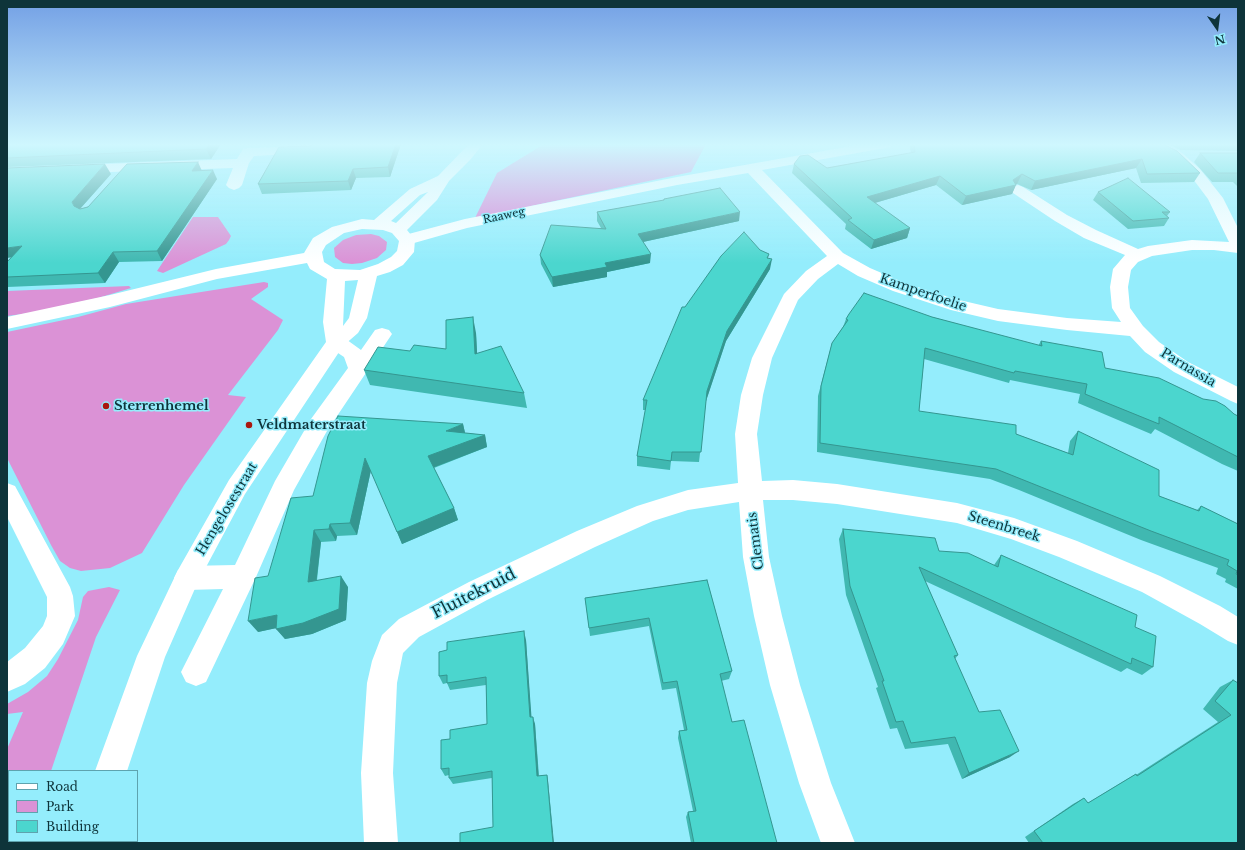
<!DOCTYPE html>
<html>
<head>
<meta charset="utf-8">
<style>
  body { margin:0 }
  #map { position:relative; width:1245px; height:850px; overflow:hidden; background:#94edfc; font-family:"Libre Baskerville",serif }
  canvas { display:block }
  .frame { position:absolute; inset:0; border:8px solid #0e343a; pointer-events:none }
  .legend { position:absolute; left:8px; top:770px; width:130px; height:72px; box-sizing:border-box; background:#94edfc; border:1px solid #5ea3ae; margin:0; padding:5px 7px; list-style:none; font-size:12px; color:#0e343a }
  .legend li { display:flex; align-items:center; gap:8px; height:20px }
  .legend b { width:20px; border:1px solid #5ea3ae }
  .north { position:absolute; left:1197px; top:8px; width:40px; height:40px; -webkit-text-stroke:3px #94edfc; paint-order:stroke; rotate:166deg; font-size:11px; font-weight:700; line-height:16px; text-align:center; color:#0e343a }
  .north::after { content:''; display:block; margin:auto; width:14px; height:18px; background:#0e343a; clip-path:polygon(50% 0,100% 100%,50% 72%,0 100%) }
</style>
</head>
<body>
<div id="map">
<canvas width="1245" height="850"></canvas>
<div class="frame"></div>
<ul class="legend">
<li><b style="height:5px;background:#fff"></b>Road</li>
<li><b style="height:11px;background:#db92d6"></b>Park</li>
<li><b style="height:11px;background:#4bd6ce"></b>Building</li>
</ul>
<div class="north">N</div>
</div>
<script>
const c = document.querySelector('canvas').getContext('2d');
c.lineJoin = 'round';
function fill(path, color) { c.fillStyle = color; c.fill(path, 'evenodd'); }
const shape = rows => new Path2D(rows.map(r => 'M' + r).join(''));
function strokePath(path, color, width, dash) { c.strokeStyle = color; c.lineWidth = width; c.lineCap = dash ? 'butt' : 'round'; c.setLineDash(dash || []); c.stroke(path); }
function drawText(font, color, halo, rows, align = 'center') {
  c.font = font + ' "Libre Baskerville",serif'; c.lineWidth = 3; c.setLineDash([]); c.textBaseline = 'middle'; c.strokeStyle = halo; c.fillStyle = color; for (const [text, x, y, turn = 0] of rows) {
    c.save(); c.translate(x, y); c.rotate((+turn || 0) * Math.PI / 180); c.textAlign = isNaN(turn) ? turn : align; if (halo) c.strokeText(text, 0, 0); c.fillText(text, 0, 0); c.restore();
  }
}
fill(shape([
  [193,217,218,217,231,236,229,240,226,244,163,273,157,271],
  [371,234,379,236,387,242,386,250,377,258,362,263,352,264,343,263,335,257,334,248,343,240,356,235],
  [264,282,268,283,268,287,251,299,283,320,278,330,228,395,246,397,184,485,142,553,110,568,81,571,70,568,60,561,51,545,7,458,7,332,78,317,126,304],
  [129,286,131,288,98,298,30,313,7,316,7,291],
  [109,587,120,590,96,637,51,771,9,771,9,841,29,841,29,843,7,843,7,749,23,712,7,714,7,704,28,692,47,676,58,659,78,620,83,597,88,591]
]), '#db92d6');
fill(shape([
  [544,144,706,144,691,172,475,218,497,173]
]), '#dc85d6');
fill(shape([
  [863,144,892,144,890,147,885,148,762,170,843,253,870,268,905,283,955,299,998,309,1067,318,1121,322,1112,308,1110,287,1113,269,1125,255,1084,238,1055,221,1013,193,1010,190,1013,187,1018,185,1023,187,1067,215,1096,230,1138,249,1148,246,1192,240,1229,242,1208,199,1190,175,1172,159,1151,147,1149,144,1166,144,1182,153,1200,169,1223,198,1238,228,1238,253,1214,250,1192,250,1152,256,1138,262,1131,270,1128,287,1130,308,1143,326,1159,342,1188,362,1238,387,1238,404,1231,401,1174,372,1145,352,1130,336,1067,330,998,321,951,310,893,291,858,276,838,264,818,279,798,300,772,358,763,395,757,434,762,481,793,480,837,484,957,503,1014,518,1077,541,1160,576,1220,606,1238,617,1238,645,1228,641,1200,624,1142,592,1059,557,1011,539,957,523,837,504,793,500,763,500,769,557,782,616,800,685,831,783,855,843,821,843,799,783,770,685,754,616,743,557,739,502,688,510,653,521,595,547,487,600,419,637,403,653,397,683,393,773,398,843,364,843,361,773,367,683,372,661,382,635,399,619,469,582,577,531,637,506,688,490,738,483,735,434,741,395,752,358,784,294,806,271,827,256,748,173,677,185,467,228,407,245,401,244,399,240,401,236,465,219,677,177,863,144],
  [307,146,312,147,314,150,312,153,254,156,249,163,242,185,239,188,234,190,229,188,226,185,233,168,78,173,73,172,71,169,73,166,78,165,237,159,243,149,248,148,307,146],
  [382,328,389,330,392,334,327,431,294,490,256,577,206,682,196,686,186,682,181,672,223,589,187,590,178,586,174,578,178,570,187,566,235,565,275,481,311,419,348,368,344,357,329,347,326,342,329,337,336,336,343,337,361,350,375,330,382,328],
  [7,483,15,486,70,587,73,596,75,616,63,644,45,668,25,684,7,692,7,662,25,648,43,626,47,616,47,597,7,517,7,483]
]), '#fff');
fill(shape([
  [469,144,483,144,470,160,449,181,437,200,407,230,415,240,414,252,403,265,390,272,377,276,367,318,358,333,343,346,245,494,197,584,165,657,127,771,95,771,137,656,178,570,229,480,326,342,323,322,327,279,310,269,307,263,217,279,110,307,7,329,7,317,110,295,216,269,304,253,313,238,332,227,362,219,374,220,410,189,438,176,469,144],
  [428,192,396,223,391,221,420,195,428,192],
  [362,229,383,230,392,233,399,241,397,251,391,257,378,264,360,270,335,269,324,262,322,252,326,245,344,233,362,229],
  [358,280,349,318,343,326,345,281,358,280],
  [78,841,112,841,112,843,78,843,78,841]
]), '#fff');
fill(shape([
  [7,144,221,144,211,159,7,167],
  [288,144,401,144,390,177,356,178,351,190,262,194,258,184,311,145,288,145],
  [909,144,1163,144,1200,173,1194,182,1141,183,1136,168,1031,190,1017,184,1016,184,1012,194,962,205,936,185,875,203,910,228,907,238,871,249,845,229,846,224,792,173,794,164,827,168,911,153],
  [1168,144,1238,144,1238,151,1180,150],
  [1200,153,1238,153,1238,186,1237,186,1233,182,1212,182,1194,162],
  [202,170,217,179,162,261,119,262,105,283,7,287,7,262,11,258,111,174,80,209],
  [1098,192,1170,212,1167,216,1169,218,1164,226,1128,229,1093,200],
  [664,199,739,221,643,242,650,263,607,272,607,277,553,287,541,264,540,255,601,228,597,221,597,212,663,201],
  [760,250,769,254,768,258,770,269,726,341,706,401,699,462,671,461,670,470,637,466,637,456,646,410,643,410,643,400],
  [932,317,1038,346,1041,341,1105,368,1238,416,1238,471,1222,464,1155,429,1151,434,1078,403,1080,394,1010,380,1009,383,924,359,919,411,1016,434,1068,453,1070,441,1078,431,1159,496,1197,510,1201,506,1238,524,1238,589,1225,582,1226,579,1216,574,1218,568,1141,540,1019,490,990,479,817,452,818,396,832,343,843,327,846,319],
  [476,333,477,353,524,393,527,408,370,385,364,370,410,351,446,349],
  [463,424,465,433,485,435,487,447,434,468,454,508,458,520,402,544,371,470,357,535,337,536,336,541,321,542,317,580,348,587,346,620,312,634,285,639,276,628,258,632,313,496],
  [843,529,939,551,994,565,1001,555,1135,627,1153,667,1142,675,1127,668,1121,672,925,581,958,655,955,659,979,712,1010,757,962,779,948,744,905,749,897,728,890,729,876,688,878,687,846,595,839,539],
  [707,580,732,671,729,679,721,681,732,722,777,843,691,843,686,817,688,812,693,811,678,738,679,731,684,730,676,688,662,690,649,626,590,636,585,598],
  [526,640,531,717,535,724,539,776,547,775,548,781,493,827,492,778,453,784,449,778,449,775,445,776,441,769,450,739,487,724,486,685,450,690,447,683,443,684,439,676,447,650],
  [1233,680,1238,843,1029,843,1025,837,1073,804,1084,798,1088,803,1124,781,1136,774,1136,775,1218,722,1203,709,1220,687]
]), '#40b8b1');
fill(shape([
  [210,144,221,144,211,159,206,149],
  [396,144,401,144,390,177,388,167],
  [1142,159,1136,168,1031,190,1035,181],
  [198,162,202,171,192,171],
  [105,164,111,174,78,211,74,206,72,202],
  [353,169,356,178,351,190,348,181],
  [213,170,217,179,162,261,157,251],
  [1022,174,1017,184,1014,186,1016,185,1012,194,962,205,966,196,1013,180],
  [940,176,936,185,864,206,867,197],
  [740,212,739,221,638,243,638,234],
  [910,228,907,238,871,249,874,240],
  [22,246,29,255,7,258,7,248],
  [113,252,119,262,105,283,98,273],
  [651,254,650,263,607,272,607,277,553,287,552,277,605,263],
  [772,259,770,269,726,341,706,401,707,391,727,331],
  [473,317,476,333,478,370,475,354],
  [463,424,466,437,446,431],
  [485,435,487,447,432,468,428,456],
  [365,458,371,470,357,535,350,523],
  [454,508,458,520,402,544,397,532],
  [330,524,337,536,336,541,329,529],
  [314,530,321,542,315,593,308,582],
  [341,576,348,587,346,620,312,634,285,639,276,629],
  [277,615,286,626,258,632,248,621],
  [524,631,526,640,532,724,530,717],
  [533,717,535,724,539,783,537,776],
  [1019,751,1010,757,962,779,969,773],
  [547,775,548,781,554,843,553,843]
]), '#349690');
const building = shape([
  [7,144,210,144,206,149,7,158,7,144],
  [313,144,396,144,388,167,353,169,348,181,258,184,279,147,311,146,313,144],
  [914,144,1163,144,1177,151,1200,173,1147,174,1142,159,1035,181,1022,174,1013,180,1016,185,966,196,940,176,867,197,910,228,874,240,848,220,852,218,794,164,800,156,808,155,827,168,915,152,914,144],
  [1200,153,1238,153,1238,173,1218,173,1200,153],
  [198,162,192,171,213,170,157,251,113,252,98,273,7,277,7,262,22,246,7,248,7,168,105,164,72,202,74,206,80,209,88,207,127,164,198,162],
  [1128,178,1170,212,1162,212,1169,218,1133,221,1098,192,1128,178],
  [720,188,740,212,638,234,651,254,605,263,607,267,552,277,540,255,551,225,606,229,597,212,664,200,664,199,720,188],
  [744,232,760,250,769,254,767,258,772,259,727,331,707,391,701,452,672,452,671,461,637,456,647,400,643,400,682,307,685,307,721,256,744,232],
  [864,293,932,317,1042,346,1041,341,1102,352,1105,368,1159,378,1203,399,1216,401,1225,406,1234,414,1238,416,1238,457,1159,417,1159,424,1085,394,1087,384,1015,371,1014,373,925,348,919,411,1016,425,1016,434,1073,455,1078,431,1159,470,1159,496,1199,511,1201,506,1238,524,1238,575,1236,574,1237,571,1227,565,1229,560,1151,531,996,469,820,443,821,386,832,343,848,320,846,319,849,314,864,293],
  [473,317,475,354,501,346,524,393,364,370,378,347,410,351,414,345,446,349,446,320,473,317],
  [338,416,463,424,446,431,485,435,428,456,454,508,397,532,365,458,350,523,330,524,329,529,314,530,308,582,341,576,339,609,303,623,276,629,277,615,248,621,255,578,268,576,291,498,313,496,328,436,338,416],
  [843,529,935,538,939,551,968,553,998,567,1001,555,1137,615,1135,627,1156,636,1153,667,1132,658,1131,664,919,567,958,655,954,656,979,712,1000,710,1019,751,969,773,955,737,911,743,903,721,896,722,882,681,884,681,850,586,843,529],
  [707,580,732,671,720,674,732,722,744,720,777,843,694,843,688,812,696,811,679,731,687,730,677,681,663,683,649,618,589,628,585,598,707,580],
  [524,631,530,717,533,717,537,776,547,775,553,843,460,843,460,833,493,827,492,771,449,778,449,768,441,769,441,740,450,739,450,730,487,724,486,677,447,683,447,675,439,676,439,652,447,650,447,642,524,631],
  [1233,680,1238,683,1238,843,1235,843,1234,842,1233,843,1043,843,1034,831,1084,798,1088,803,1136,774,1137,776,1231,715,1215,701,1233,680]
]);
fill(building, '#4bd6ce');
strokePath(building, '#349690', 1);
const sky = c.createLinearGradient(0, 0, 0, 263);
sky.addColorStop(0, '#73a0e5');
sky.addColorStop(0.55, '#cff7fe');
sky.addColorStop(1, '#cff7fe00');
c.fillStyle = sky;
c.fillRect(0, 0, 1245, 263);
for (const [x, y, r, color] of [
  [106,406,4,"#a9170e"],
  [249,425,4,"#a9170e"]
]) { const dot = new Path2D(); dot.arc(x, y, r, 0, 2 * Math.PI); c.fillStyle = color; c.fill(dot); strokePath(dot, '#94edfc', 1.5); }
drawText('11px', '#0e343a', '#94edfc', [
  ["Raaweg",504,216,-12]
]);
drawText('13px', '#0e343a', '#94edfc', [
  ["Kamperfoelie",923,293,19],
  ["Parnassia",1188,368,31],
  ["Hengelosestraat",227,509,-59],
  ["Steenbreek",1004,527,17],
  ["Clematis",756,541,-97]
]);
drawText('bold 13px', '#0e343a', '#94edfc', [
  ["Sterrenhemel",114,406],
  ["Veldmaterstraat",257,425]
], 'left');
drawText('16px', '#0e343a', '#94edfc', [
  ["Fluitekruid",474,594,-27]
]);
</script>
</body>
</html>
